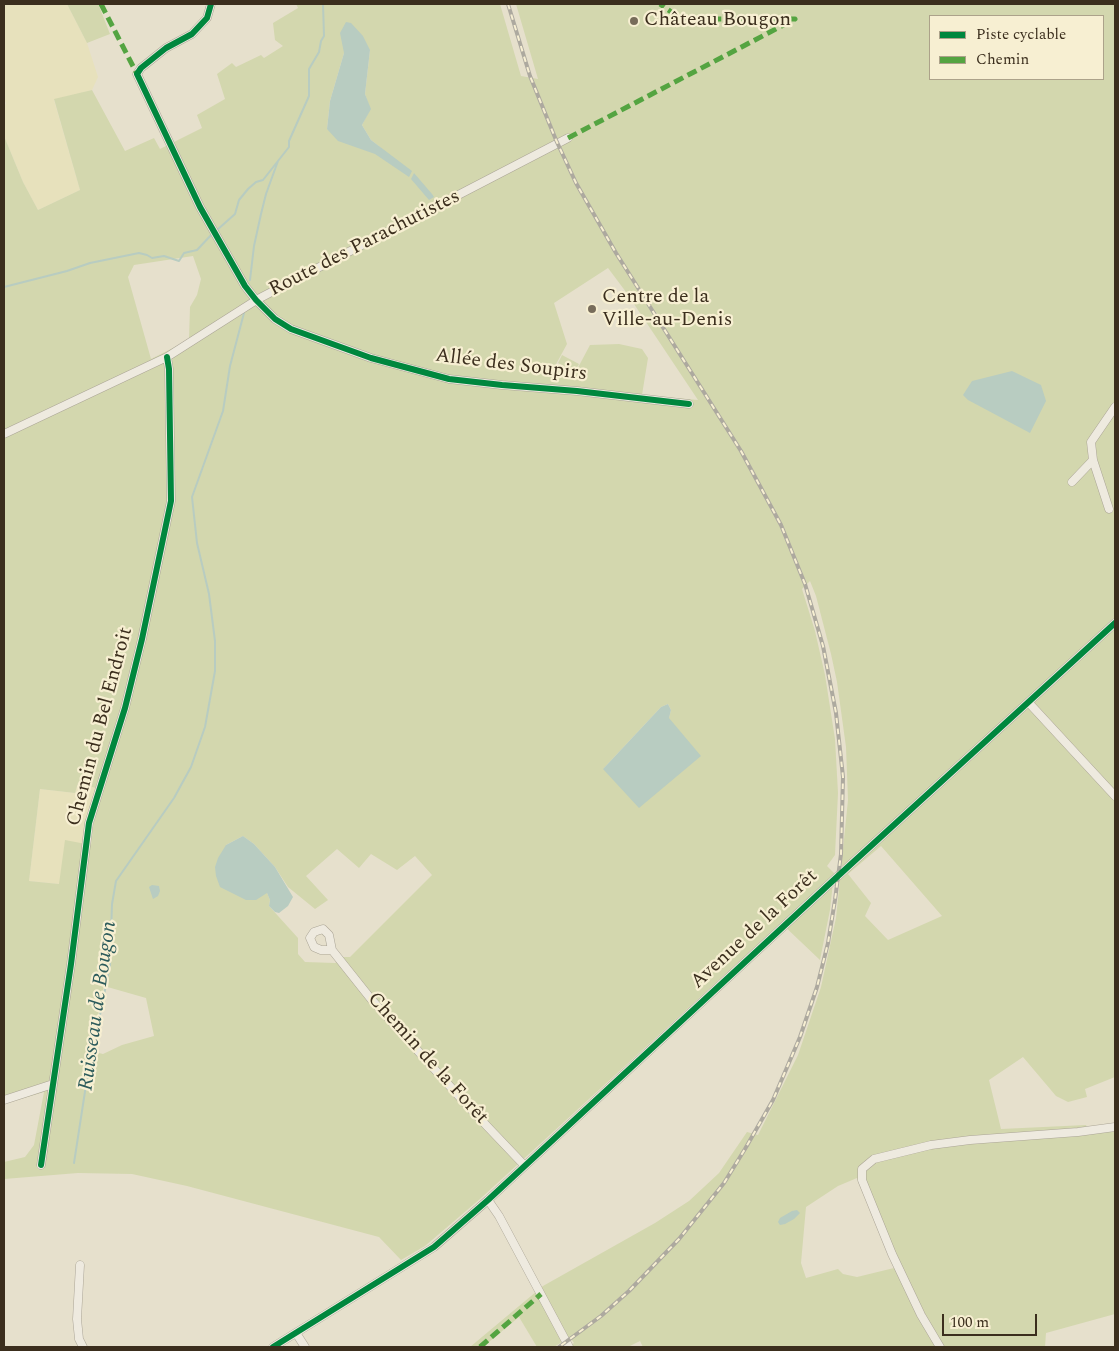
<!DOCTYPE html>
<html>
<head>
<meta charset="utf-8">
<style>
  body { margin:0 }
  #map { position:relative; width:1119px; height:1351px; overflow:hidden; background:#e6e0cc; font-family:Spectral,serif }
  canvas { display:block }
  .frame { position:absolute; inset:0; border:5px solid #3b2e1d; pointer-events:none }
  .legend { position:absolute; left:929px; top:15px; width:175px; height:65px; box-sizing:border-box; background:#f7efd2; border:1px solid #aca28a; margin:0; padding:6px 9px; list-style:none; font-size:15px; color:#3b2e1d }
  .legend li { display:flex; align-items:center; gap:10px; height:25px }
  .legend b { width:25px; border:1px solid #aca28a }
  .scale { position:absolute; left:942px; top:1314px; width:95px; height:22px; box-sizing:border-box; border:2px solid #3b2e1d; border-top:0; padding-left:6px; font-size:15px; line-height:18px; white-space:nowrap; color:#3b2e1d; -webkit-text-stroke:4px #f7efd2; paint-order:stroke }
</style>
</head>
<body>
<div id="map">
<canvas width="1119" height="1351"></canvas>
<div class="frame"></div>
<ul class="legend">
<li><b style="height:6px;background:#00873e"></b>Piste cyclable</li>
<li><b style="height:6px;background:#54a441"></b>Chemin</li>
</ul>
<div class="scale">100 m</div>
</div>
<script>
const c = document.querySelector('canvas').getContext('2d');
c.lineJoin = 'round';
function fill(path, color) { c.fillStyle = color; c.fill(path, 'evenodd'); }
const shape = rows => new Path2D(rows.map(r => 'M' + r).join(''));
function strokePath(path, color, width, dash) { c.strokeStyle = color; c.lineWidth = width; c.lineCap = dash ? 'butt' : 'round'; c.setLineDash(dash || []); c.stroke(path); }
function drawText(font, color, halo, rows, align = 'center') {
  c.font = font + ' Spectral,serif'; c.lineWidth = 4.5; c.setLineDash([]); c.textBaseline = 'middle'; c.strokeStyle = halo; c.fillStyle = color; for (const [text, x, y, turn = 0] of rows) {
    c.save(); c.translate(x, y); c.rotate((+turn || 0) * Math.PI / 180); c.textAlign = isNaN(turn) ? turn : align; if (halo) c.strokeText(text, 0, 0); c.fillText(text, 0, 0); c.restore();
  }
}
fill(shape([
  [4,4,67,4,87,43,98,77,92,90,54,100,80,190,38,210,23,182,4,136,4,105,6,104,4,97],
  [78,783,104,790,94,819,91,845,59,884,29,881,40,789,75,793]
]), '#e7e1bc');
fill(shape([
  [67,4,100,4,99,6,110,34,87,43],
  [296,4,500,4,521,76,538,79,516,4,1115,4,1115,1077,1085,1089,1087,1097,1068,1102,1056,1096,1023,1057,989,1080,1001,1129,1086,1125,1090,1134,1115,1130,1115,1314,1046,1333,1045,1347,643,1347,640,1341,628,1347,567,1347,574,1343,570,1337,554,1347,537,1347,519,1317,483,1347,470,1347,543,1286,655,1223,689,1201,719,1173,747,1132,758,1135,798,1055,821,987,836,918,848,800,846,747,837,682,831,654,816,596,810,581,802,589,815,631,825,675,835,739,838,793,835,855,827,866,834,873,830,910,820,960,781,923,480,1199,425,1246,401,1260,379,1237,187,1186,132,1174,78,1173,4,1179,4,1162,25,1157,34,1145,44,1092,4,1104,4,136,23,182,38,210,80,190,54,99,92,90,125,151,154,138,160,149,202,128,197,115,225,99,217,74,232,63,236,67,261,55,264,58,283,46,275,40,273,23,298,8],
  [930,16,1103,16,1103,79,930,79],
  [370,50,365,94,370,109,362,125,371,140,381,148,327,129,330,101,344,53],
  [193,256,201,279,197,295,190,307,189,340,151,359,128,277,134,265],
  [608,268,626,292,698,400,642,395,648,358,642,349,619,344,590,345,573,377,554,368,567,344,554,303],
  [668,704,671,710,669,718,603,769,661,707],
  [78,783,103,790,94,819,91,845,65,840,59,884,29,881,40,789,75,793],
  [243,836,254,844,275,867,288,887,315,909,328,900,306,876,337,849,359,868,371,854,397,870,415,856,432,875,350,957,344,957,335,963,305,962,298,954,298,938,269,906,270,900,267,893,226,845],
  [881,846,942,916,888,940,865,916,871,903,848,874],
  [104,986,146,998,154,1036,122,1045,103,1054,91,1051],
  [857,1178,894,1268,857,1277,843,1274,838,1269,806,1278,801,1263,806,1207,838,1186],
  [562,355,579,364,575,372,558,363]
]), '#d3d7ae');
fill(shape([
  [346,22,351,23,363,36,370,50,365,94,371,109,362,125,371,140,412,171,409,177,375,154,338,141,327,129,330,101,344,53,340,33],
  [414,173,432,194,434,197,429,200,411,179],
  [1012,371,1041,385,1046,401,1030,433,968,400,963,395,972,381],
  [668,704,671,710,669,718,701,756,639,808,603,769,661,707],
  [243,836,254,844,275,867,293,897,288,906,279,913,275,912,269,906,270,900,267,893,256,900,246,900,220,887,216,876,215,867,218,858,226,845],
  [152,885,159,886,160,891,158,896,153,899,149,887],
  [797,1210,800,1213,794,1219,785,1224,780,1225,778,1222,780,1218,792,1211]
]), '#b8ccc1');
strokePath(shape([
  [217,230,235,214,239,200,248,189,256,182,263,180,289,147,289,141,309,96,309,69,319,52,321,41,324,36,323,4],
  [250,280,254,246,261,214,266,194,278,161],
  [4,287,67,271,90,263,139,253,147,255,152,258,164,256,179,261,184,253,197,250,213,233],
  [74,1163,86,1085,110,965,112,904,116,881,174,798,191,767,205,727,215,671,215,641,209,594,197,543,192,497,223,411,230,366,244,313]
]), '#b8ccc1', 2);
const minor = shape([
  [211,4,207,18,192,34,166,48,141,68,137,74,200,207,245,286,256,300,275,319,291,329,371,358,449,379,502,385,577,391,689,404],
  [4,434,167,357,258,299,568,138],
  [1072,482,1093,460],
  [1109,509,1093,460,1091,442,1115,407],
  [1029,703,1115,796],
  [332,950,321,950,314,947,310,938,314,932,323,929,329,935,332,950,371,999,466,1104,524,1165],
  [4,1100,53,1084],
  [41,1165,71,964,89,823,125,708,142,639,171,501,169,369,167,357],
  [488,1200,499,1216,569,1347],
  [80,1265,77,1319,79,1339,83,1347],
  [296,1333,305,1347],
  [273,1347,434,1247,488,1200,838,876,1115,623],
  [940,1347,921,1315,892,1254,862,1180,862,1169,874,1159,931,1145,970,1140,1078,1132,1115,1127]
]);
strokePath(minor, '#aba596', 9);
strokePath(minor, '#eeeadf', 8);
const rail = shape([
  [508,4,530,76,556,140,576,183,616,253,741,451,781,525,805,584,823,646,836,713,843,777,841,854,835,900,828,943,817,987,800,1037,773,1100,745,1149,724,1183,679,1239,629,1291,601,1316,559,1347]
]);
strokePath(rail, '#ada99f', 4);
strokePath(rail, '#f7efd2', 2, [5.5]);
strokePath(shape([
  [101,4,137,74],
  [568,138,795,19,693,19,674,14,660,4],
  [480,1347,541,1294]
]), '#54a441', 5, [10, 5]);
strokePath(shape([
  [211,4,207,18,192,34,166,48,141,68,137,74,200,207,245,286,256,300,275,319,291,329,371,358,449,379,502,385,577,391,689,404],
  [41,1165,71,964,89,823,125,708,142,639,171,501,169,369,167,357],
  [273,1347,434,1247,488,1200,838,876,1115,623]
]), '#00873e', 6);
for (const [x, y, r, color] of [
  [634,21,5,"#776c5a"],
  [592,309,5,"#776c5a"]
]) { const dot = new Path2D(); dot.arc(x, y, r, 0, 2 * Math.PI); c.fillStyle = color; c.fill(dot); strokePath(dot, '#f7efd2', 2); }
drawText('20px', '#3b2e1d', '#f7efd2', [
  ["Château Bougon",644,21],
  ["Centre de la",602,298],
  ["Ville-au-Denis",602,321]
], 'left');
drawText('20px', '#3b2e1d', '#f7efd2', [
  ["Route des Parachutistes",365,244,-27],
  ["Allée des Soupirs",511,366,7],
  ["Chemin du Bel Endroit",101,727,-75],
  ["Avenue de la Forêt",755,930,-43],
  ["Chemin de la Forêt",427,1059,48]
]);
drawText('italic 21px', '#2c5b5b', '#f7efd2', [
  ["Ruisseau de Bougon",99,1006,-82]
]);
</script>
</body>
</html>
